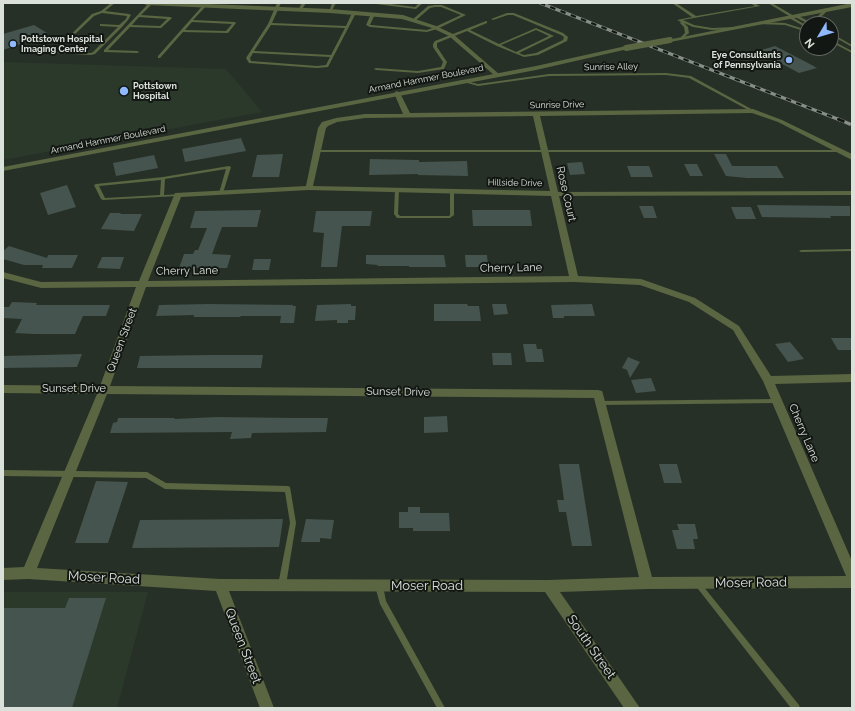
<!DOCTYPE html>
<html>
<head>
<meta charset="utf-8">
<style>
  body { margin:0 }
  #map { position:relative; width:855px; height:711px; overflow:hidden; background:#273027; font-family:Raleway,sans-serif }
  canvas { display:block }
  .frame { position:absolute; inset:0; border:4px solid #dae0da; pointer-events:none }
  .north { position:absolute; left:799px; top:16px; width:40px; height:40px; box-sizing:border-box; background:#131713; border:1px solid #636763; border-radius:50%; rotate:232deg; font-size:11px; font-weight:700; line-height:16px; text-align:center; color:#dae0da }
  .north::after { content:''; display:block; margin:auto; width:14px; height:18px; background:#8fb8fd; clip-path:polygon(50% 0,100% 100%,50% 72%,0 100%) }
</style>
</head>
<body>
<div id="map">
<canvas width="855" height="711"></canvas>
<div class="frame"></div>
<div class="north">N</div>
</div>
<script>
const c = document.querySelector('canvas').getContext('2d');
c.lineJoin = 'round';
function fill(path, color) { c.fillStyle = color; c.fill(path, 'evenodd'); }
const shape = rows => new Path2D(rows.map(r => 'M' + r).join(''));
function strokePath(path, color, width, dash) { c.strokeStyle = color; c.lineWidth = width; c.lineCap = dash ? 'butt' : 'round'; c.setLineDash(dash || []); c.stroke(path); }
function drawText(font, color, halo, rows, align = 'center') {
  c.font = font + ' Raleway,sans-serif'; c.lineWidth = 4; c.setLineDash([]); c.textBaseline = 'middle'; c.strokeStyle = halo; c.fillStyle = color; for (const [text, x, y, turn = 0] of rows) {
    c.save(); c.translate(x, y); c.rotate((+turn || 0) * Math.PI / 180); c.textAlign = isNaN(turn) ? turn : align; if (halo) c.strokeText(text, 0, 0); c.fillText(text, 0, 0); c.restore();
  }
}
fill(shape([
  [3,62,226,69,262,112,3,160],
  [3,592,148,592,117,708,3,708]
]), '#2b392b');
fill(shape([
  [34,25,47,33,39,36,42,37,3,50,3,34],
  [775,46,808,63,817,68,799,73,758,51],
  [241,138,246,151,185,162,182,149],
  [283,154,279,177,252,177,257,155],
  [714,154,726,154,732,166,777,166,784,178,747,178,726,176],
  [154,155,158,168,116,176,113,163],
  [370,159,419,160,419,162,467,161,468,176,418,175,418,174,369,175],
  [582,162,585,174,570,175,567,163],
  [684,164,697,164,703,176,690,176],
  [627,166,649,166,653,177,631,177],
  [67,185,76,207,48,215,40,193],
  [757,205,850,206,850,216,830,216,831,218,762,217],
  [639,206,653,206,657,218,644,218],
  [731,207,751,207,756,219,736,219],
  [261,210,257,227,222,227,212,254,231,255,227,268,179,268,184,254,193,254,195,250,198,250,207,228,190,228,195,211],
  [472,210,530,210,532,226,473,226],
  [316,211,372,211,370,226,342,226,337,267,321,267,324,233,313,232],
  [110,213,121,213,120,214,142,214,134,231,101,229],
  [9,246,47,258,48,255,78,255,72,268,42,268,43,265,24,265,3,259,3,251],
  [366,255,444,255,446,267,409,267,409,266,377,266,378,265,366,264],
  [465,255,487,255,488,267,466,267],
  [102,257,124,257,120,269,97,268],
  [254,259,271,259,269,270,252,270],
  [12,302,37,303,36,305,110,305,106,316,83,316,75,334,34,334,15,333,22,319,3,318,3,307,9,307],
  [209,304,293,305,293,306,296,306,294,323,280,323,281,316,241,316,240,317,194,317,194,315,156,316,159,305],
  [351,304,351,306,356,306,355,320,348,320,348,323,337,323,337,320,315,321,317,305],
  [434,304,467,304,468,306,479,306,481,321,434,321],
  [492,304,506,304,508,314,494,315],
  [592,304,595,316,564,316,564,318,553,318,551,305],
  [831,338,852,338,852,350,838,350],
  [790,342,804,359,788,362,775,344],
  [523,344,536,344,537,349,542,349,544,362,526,362],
  [492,353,511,353,512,365,493,365],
  [82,354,77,367,3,368,3,356],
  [209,355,263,355,261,368,137,368,140,356],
  [628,357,640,362,630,378,627,370,622,368],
  [651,378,656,391,636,393,631,380],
  [447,416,448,432,424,433,424,417],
  [217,417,295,418,328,418,326,432,252,433,251,438,230,439,232,432,110,433,113,423,117,422,118,418,175,418,174,419],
  [559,464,579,464,592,546,572,546,566,512,559,512,557,500,564,500],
  [659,464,677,464,682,483,664,483],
  [96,481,128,482,108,543,75,543],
  [408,507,420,507,420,513,449,513,450,531,413,531,413,528,399,528,399,512,408,512],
  [283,519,279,547,132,548,140,520],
  [306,519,334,520,331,539,320,538,320,542,301,542],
  [677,524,695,524,698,539,693,539,695,549,677,549,672,530,679,530],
  [69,598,106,598,72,708,3,708,3,608,65,608]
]), '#45544e');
fill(shape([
  [111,3,115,3,105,11,129,14,131,15,128,20,122,27,95,54,91,55,54,53,54,51,92,14,101,11,111,3],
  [102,13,127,16,126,19,119,25,100,24,100,26,101,26,118,27,105,40,71,38,94,16,102,13],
  [69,40,103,42,93,52,91,53,58,51,69,40],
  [149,3,153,3,141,15,170,17,172,18,171,19,161,28,130,27,108,50,137,51,139,52,138,53,104,52,104,50,149,3],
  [139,17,167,19,160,26,132,25,139,17],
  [205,3,209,3,193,20,235,22,236,23,228,33,183,32,160,58,158,58,158,56,205,3],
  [192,22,232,24,226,31,185,30,192,22],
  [277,3,281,3,272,23,346,26,352,13,355,12,356,13,328,67,317,68,249,63,246,58,268,24,277,3],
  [271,25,345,28,331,55,254,51,271,25],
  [253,53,330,57,326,65,317,66,251,61,250,58,253,53],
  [302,3,306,3,301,11,299,11,298,10,302,3],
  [332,3,336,3,331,12,329,12,332,3],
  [374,3,383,3,415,7,419,3,423,3,416,9,376,4,374,3],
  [672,3,676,3,696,16,755,6,750,3,754,3,760,6,683,20,694,25,712,28,735,27,737,28,735,29,712,30,693,27,684,23,688,27,689,33,683,38,681,37,685,33,684,27,680,23,681,22,677,20,692,17,672,3],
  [768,3,772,3,794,16,794,18,807,26,807,28,789,18,789,16,768,3],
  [435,5,442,5,466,15,437,29,427,32,370,27,366,25,371,14,373,13,375,14,370,25,371,25,427,30,435,27,461,15,441,7,435,7,430,8,415,21,412,20,428,6,435,5],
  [824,10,827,11,821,17,823,24,819,24,817,17,824,10],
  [507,13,514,13,563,33,568,37,567,41,538,55,524,57,497,46,467,31,437,43,437,47,447,62,444,69,418,73,376,70,374,69,376,68,418,71,441,67,443,62,433,47,433,44,435,41,486,21,487,21,487,23,470,30,499,44,536,28,554,36,519,53,524,55,536,53,563,40,564,37,561,35,513,15,508,15,493,20,491,19,507,13],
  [536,30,549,36,516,52,501,45,536,30],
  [795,15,797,15,813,24,809,24,795,17,795,15],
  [759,22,785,23,807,30,807,32,785,25,758,24,757,23,759,22],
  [831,33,852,45,852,47,831,35,831,33],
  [831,40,852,51,852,53,831,42,831,40],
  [666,73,691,76,755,111,752,112,689,78,666,75,549,76,478,86,460,81,462,80,478,84,549,74,666,73],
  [316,150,840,150,842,151,840,152,317,152,315,151,316,150],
  [229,166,231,167,223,193,221,194,219,193,226,169,165,179,164,195,180,194,180,196,178,196,103,200,101,199,94,185,96,184,163,177,229,166],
  [161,180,160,195,105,198,99,186,161,180],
  [395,189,397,189,399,190,398,214,400,216,449,216,450,215,450,191,452,190,454,190,454,215,450,218,397,218,394,214,395,189],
  [852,249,852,251,801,252,799,251,801,250,852,249],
  [777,399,779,399,780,401,779,403,777,403,600,405,598,405,597,403,598,401,600,401,777,399],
  [3,470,147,472,166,483,288,486,290,487,296,523,286,585,285,587,282,588,279,587,278,585,290,523,285,492,165,489,146,478,3,476,3,470],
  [697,580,699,581,799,705,800,708,791,708,695,585,693,583,695,581,697,580],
  [379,583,382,584,383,586,386,601,445,708,437,708,380,604,375,586,376,584,379,583]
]), '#5a6542');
fill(shape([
  [143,3,185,3,330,9,403,15,436,26,453,34,499,74,494,75,449,36,432,28,402,19,330,13,146,5,143,3],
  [397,91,400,93,410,113,753,109,782,120,852,154,852,160,778,122,752,113,540,116,558,192,852,191,852,195,559,196,578,276,641,279,695,298,739,326,771,376,852,374,852,382,775,384,852,561,852,588,647,589,560,592,640,708,624,708,545,592,229,591,274,708,260,708,216,591,28,579,3,580,3,568,24,567,97,394,3,393,3,385,100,386,136,287,41,288,3,278,3,272,41,282,139,281,175,193,306,186,318,128,322,122,336,118,365,114,403,114,394,93,397,91],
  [533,116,550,191,313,186,326,128,328,126,337,122,365,118,533,116],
  [309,190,551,196,569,276,148,281,181,197,309,190],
  [574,282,640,285,689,302,733,330,763,381,846,576,652,577,603,394,602,391,598,390,110,386,146,287,574,282],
  [107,394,594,398,639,577,548,580,220,579,37,568,107,394]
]), '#5a6542');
fill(shape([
  [852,3,852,7,670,42,667,40,852,3],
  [626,46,629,48,628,49,536,70,3,171,3,167,536,66,626,46]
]), '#5a6542');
const railFar1 = shape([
  [540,3,840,120]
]);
const rail = shape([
  [838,119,852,125]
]);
strokePath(railFar1, '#878e87', 3);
strokePath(rail, '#878e87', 3.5);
strokePath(railFar1, '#131713', 2, [5.5]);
strokePath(rail, '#131713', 2.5, [7]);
strokePath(shape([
  [626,48,670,40]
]), '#5a6542', 6);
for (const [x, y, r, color] of [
  [13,44,4,"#8fb8fd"],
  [789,60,4,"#8fb8fd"],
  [124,91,5,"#8fb8fd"]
]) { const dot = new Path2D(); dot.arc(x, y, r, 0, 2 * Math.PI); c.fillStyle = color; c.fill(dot); strokePath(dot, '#131713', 1.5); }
drawText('bold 9px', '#dae0da', '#131713', [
  ["Pottstown Hospital",21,39],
  ["Imaging Center",21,49],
  ["Eye Consultants",781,55,"right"],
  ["of Pennsylvania",781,65,"right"],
  ["Pottstown",133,86],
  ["Hospital",133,96]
], 'left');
drawText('9px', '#dae0da', '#131713', [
  ["Sunrise Alley",611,67,-1],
  ["Armand Hammer Boulevard",426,79,-11],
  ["Sunrise Drive",557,105,-1],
  ["Armand Hammer Boulevard",108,140,-11],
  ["Hillside Drive",515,183,1]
]);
drawText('11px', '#dae0da', '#131713', [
  ["Rose Court",566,194,77],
  ["Cherry Lane",511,268,-1],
  ["Cherry Lane",187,271,-1],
  ["Queen Street",122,340,-70],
  ["Sunset Drive",74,389],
  ["Sunset Drive",398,392,1],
  ["Cherry Lane",804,433,67]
]);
drawText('13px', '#dae0da', '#131713', [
  ["Moser Road",104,578,3],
  ["Moser Road",751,583,-1],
  ["Moser Road",427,586],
  ["Queen Street",243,646,69],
  ["South Street",591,647,55]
]);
</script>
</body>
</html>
